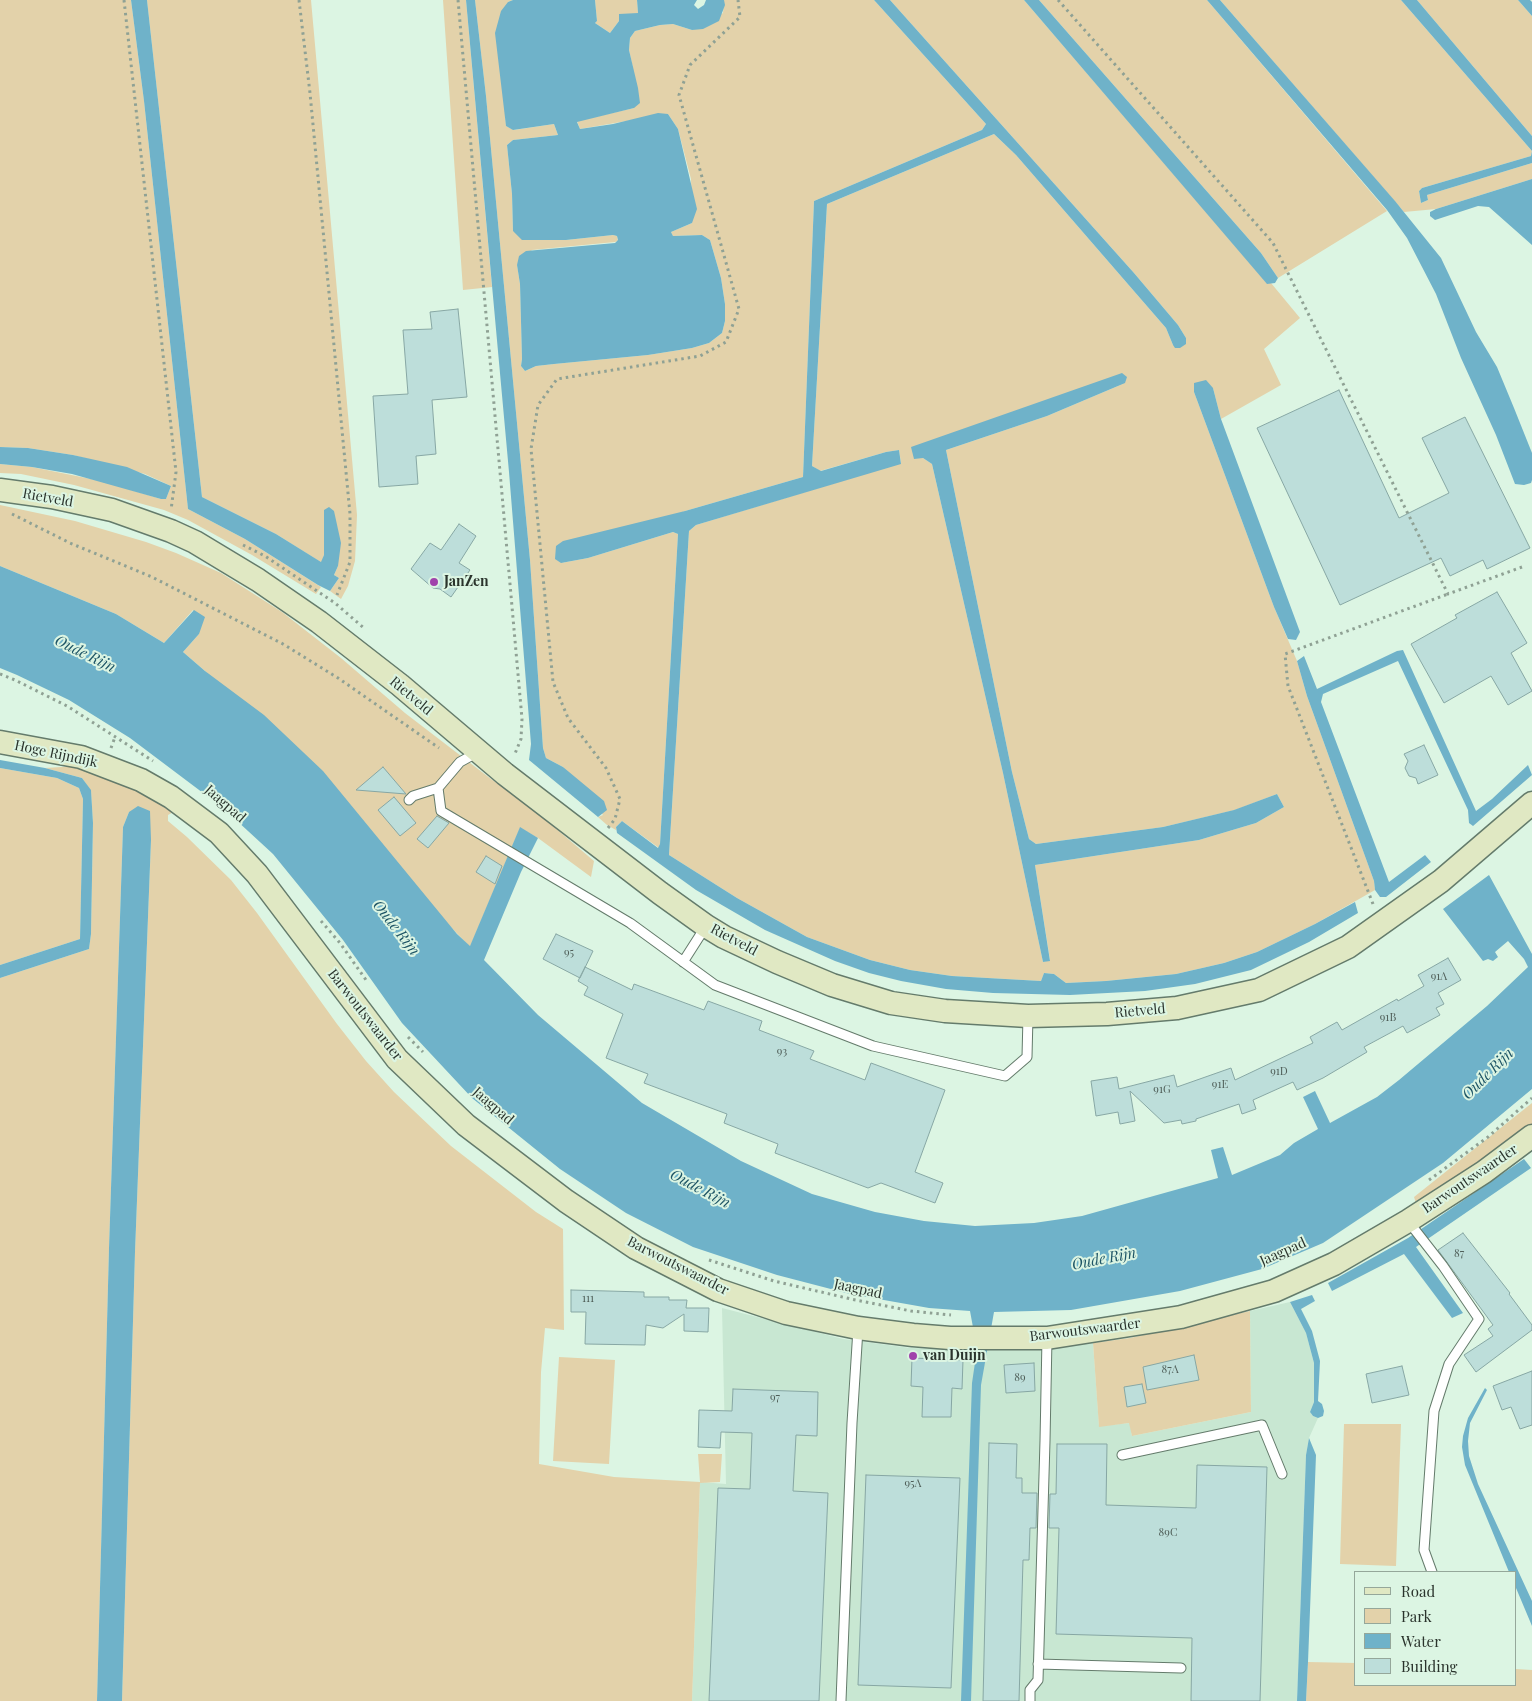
<!DOCTYPE html>
<html>
<head>
<meta charset="utf-8">
<style>
  body { margin:0 }
  #map { position:relative; width:1532px; height:1701px; overflow:hidden; background:#dcf5e3; font-family:"Playfair Display",serif }
  canvas { display:block }
  .legend { position:absolute; left:1354px; top:1571px; width:162px; height:115px; box-sizing:border-box; background:#dcf5e3; border:1px solid #95a79a; margin:0; padding:6px 9px; list-style:none; font-size:15px; color:#2a332c }
  .legend li { display:flex; align-items:center; gap:10px; height:25px }
  .legend b { width:25px; border:1px solid #95a79a }
</style>
</head>
<body>
<div id="map">
<canvas width="1532" height="1701"></canvas>
<ul class="legend">
<li><b style="height:6px;background:#e0e8c3"></b>Road</li>
<li><b style="height:14px;background:#e3d2aa"></b>Park</li>
<li><b style="height:14px;background:#6fb2c9"></b>Water</li>
<li><b style="height:14px;background:#bddeda"></b>Building</li>
</ul>
</div>
<script>
const c = document.querySelector('canvas').getContext('2d');
c.lineJoin = 'round';
function fill(path, color) { c.fillStyle = color; c.fill(path, 'evenodd'); }
const shape = rows => new Path2D(rows.map(r => 'M' + r).join(''));
function strokePath(path, color, width, dash) { c.strokeStyle = color; c.lineWidth = width; c.lineCap = dash ? 'butt' : 'round'; c.setLineDash(dash || []); c.stroke(path); }
function drawText(font, color, halo, rows, align = 'center') {
  c.font = font + ' "Playfair Display",serif'; c.lineWidth = 4; c.setLineDash([]); c.textBaseline = 'middle'; c.strokeStyle = halo; c.fillStyle = color; for (const [text, x, y, turn = 0] of rows) {
    c.save(); c.translate(x, y); c.rotate((+turn || 0) * Math.PI / 180); c.textAlign = isNaN(turn) ? turn : align; if (halo) c.strokeText(text, 0, 0); c.fillText(text, 0, 0); c.restore();
  }
}
fill(shape([
  [1290,1302,1306,1333,1314,1363,1314,1402,1310,1412,1313,1416,1318,1418,1309,1438,1306,1455,1297,1701,692,1701,700,1482,726,1484,722,1308,843,1339,910,1348,1032,1350,1093,1343,1099,1426,1130,1423,1132,1436,1251,1412,1250,1311]
]), '#c8e7d2');
fill(shape([
  [0,0,131,0,144,101,188,509,245,539,321,587,316,594,252,555,188,520,164,510,74,485,21,474,0,473,0,464,32,467,101,481,161,499,166,499,171,486,145,474,73,455,28,448,0,447],
  [147,0,311,0,357,515,355,561,348,586,341,599,330,591,339,578,334,575,338,566,324,555,322,563,276,534,202,497],
  [443,0,466,0,492,287,463,290],
  [475,0,513,0,508,2,504,97,506,126,514,130,554,124,558,135,513,140,507,145,512,194,513,231,566,240,613,235,617,236,618,241,615,242,532,250,517,265,520,284,522,359,521,366,525,371,536,366,554,364,648,355,692,348,709,343,722,333,725,321,725,304,721,278,710,240,702,235,673,236,671,232,692,223,691,179,678,129,668,114,580,129,577,121,634,108,633,68,629,50,630,38,635,31,660,25,673,24,692,30,723,13,724,0,874,0,986,124,982,130,814,201,803,477,685,511,561,563,588,558,673,532,678,534,660,844,659,848,622,821,616,827,616,830,607,825,598,817,603,815,563,767,546,758,543,748,530,560,486,96],
  [595,0,637,0,638,13,619,21,610,33,595,23,597,21],
  [890,0,1024,0,1267,283,1271,283,1300,318,1264,349,1281,385,1221,419,1213,388,1194,392,1274,607,1297,661,1307,696,1374,881,1375,890,1315,924,1257,952,1224,963,1176,974,1106,981,1066,983,1054,974,1044,973,1041,981,952,976,910,970,870,960,807,937,737,898,669,855,689,531,696,525,901,463,899,450,886,452,820,471,812,466,827,204,994,134,1016,155,1166,328,1173,345,1186,338,1178,325,1134,273],
  [1125,383,1047,416,946,450,1012,772,1029,839,1036,844,1163,827,1235,810,1277,794,1284,807,1256,823,1199,840,1035,865,1050,960,1043,962,1003,773,932,464,923,458],
  [1039,0,1207,0,1387,211,1278,278,1261,253],
  [1220,0,1401,0,1532,151,1531,156,1422,188,1419,191,1421,203,1428,200,1427,195,1532,163,1532,179,1436,209,1404,212],
  [1417,0,1518,0,1532,16,1532,136],
  [0,505,75,521,146,542,176,553,221,573,282,612,341,658,405,713,491,779,527,804,594,861,591,877,538,838,520,828,470,947,205,671,183,652,199,634,193,610,164,643,116,614,0,566],
  [77,766,119,780,175,811,168,815,168,821,187,837,231,880,257,913,337,1024,366,1061,394,1092,451,1146,536,1212,563,1229,564,1330,545,1328,541,1372,539,1464,614,1477,700,1482,698,1454,722,1454,720,1482,700,1483,692,1701,122,1701,135,1252,151,840,129,812,123,827,109,1248,97,1701,0,1701,0,978,89,949,91,934,93,823,91,791,82,778,45,768],
  [0,768,57,778,79,788,83,799,80,939,0,965],
  [1532,1103,1532,1126,1485,1159,1416,1203,1414,1197],
  [1250,1311,1251,1412,1132,1436,1129,1423,1099,1427,1093,1343,1130,1338],
  [559,1357,615,1360,609,1464,553,1461],
  [1344,1424,1401,1424,1396,1566,1340,1564],
  [1308,1662,1356,1663,1356,1685,1516,1685,1516,1669,1532,1670,1532,1701,1306,1701]
]), '#e3d2aa');
fill(shape([
  [131,0,147,0,202,497,276,534,321,562,324,555,324,510,329,507,334,511,341,543,338,566,334,575,339,578,330,591,318,585,245,539,188,509,144,101],
  [466,0,475,0,486,96,530,560,543,748,546,758,563,767,604,801,607,810,598,817,529,760,531,744,509,472],
  [513,0,595,0,597,21,595,23,610,33,619,21,619,14,638,13,637,0,697,0,694,5,698,9,704,5,706,0,724,0,725,5,719,21,703,29,692,30,673,24,660,25,635,31,630,38,629,50,638,88,640,103,634,108,577,122,580,129,613,124,658,113,668,114,678,129,697,209,692,223,671,232,673,236,702,235,710,240,721,278,725,304,725,321,722,333,709,343,692,348,648,355,554,364,536,366,525,371,521,366,522,359,520,284,517,265,519,256,526,251,615,243,618,240,617,236,613,235,566,240,522,240,513,231,512,194,507,145,513,140,558,135,554,124,513,130,506,126,495,33,501,11,508,2],
  [874,0,890,0,1134,273,1178,325,1186,338,1186,344,1180,348,1175,348,1173,345,1166,328,1016,155,994,134,827,204,812,466,821,471,886,452,899,450,901,464,696,525,689,531,669,855,737,898,807,937,870,960,910,970,952,976,1041,981,1044,973,1054,974,1066,983,1106,981,1176,974,1224,963,1257,952,1315,924,1355,902,1358,913,1309,942,1251,970,1195,984,1145,991,1070,995,993,993,946,989,901,981,869,973,835,961,765,930,696,890,617,833,616,827,622,821,658,848,660,844,678,534,673,532,588,558,561,563,555,559,556,546,563,541,685,511,803,477,814,201,982,130,986,124],
  [1024,0,1039,0,1261,253,1278,278,1275,283,1267,284],
  [1207,0,1220,0,1395,201,1441,258,1476,332,1497,367,1514,408,1532,453,1532,480,1531,483,1524,485,1515,484,1496,435,1461,358,1436,294,1407,238,1387,210],
  [1401,0,1417,0,1532,136,1532,163,1427,195,1428,200,1421,203,1419,191,1422,188,1531,156,1532,151],
  [1518,0,1530,0,1532,2,1532,16],
  [1532,179,1532,245,1489,207,1478,206,1435,220,1430,216,1430,212,1436,209],
  [1122,373,1127,377,1125,383,1047,416,946,450,1012,772,1029,839,1036,844,1163,827,1234,810,1277,794,1284,807,1256,823,1199,840,1035,865,1050,961,1043,962,1003,773,932,464,923,458,914,459,911,447],
  [1206,380,1213,388,1221,419,1300,632,1296,640,1288,639,1274,607,1194,392,1194,383],
  [0,447,28,448,73,455,127,467,171,486,166,499,161,499,72,474,32,467,0,464],
  [0,566,116,614,164,643,194,610,205,617,199,634,183,652,205,671,264,715,323,771,457,934,470,946,520,827,538,838,521,872,484,960,538,1015,642,1103,741,1161,812,1194,875,1212,924,1221,975,1226,1034,1223,1082,1216,1218,1178,1211,1150,1223,1147,1232,1175,1280,1155,1294,1143,1318,1129,1303,1097,1315,1091,1330,1123,1377,1097,1399,1080,1487,1006,1528,967,1524,959,1508,941,1495,952,1498,957,1493,961,1488,959,1483,961,1443,909,1489,875,1532,954,1532,1089,1443,1163,1323,1243,1262,1269,1180,1291,1071,1310,994,1312,981,1385,971,1701,961,1701,972,1383,977,1349,970,1311,929,1308,850,1294,777,1275,693,1247,626,1213,560,1169,472,1098,402,1023,343,940,273,854,223,808,130,738,69,700,17,675,0,668],
  [1403,650,1476,811,1492,799,1528,765,1532,775,1473,826,1469,823,1468,810,1398,661,1323,694,1321,702,1389,882,1425,855,1431,862,1386,897,1380,897,1375,890,1374,881,1307,696,1297,661,1304,656,1317,689,1397,651],
  [0,760,45,768,82,778,91,790,93,823,91,934,89,949,0,978,0,965,80,939,83,799,79,788,57,778,0,768],
  [138,806,150,811,151,840,135,1252,122,1701,97,1701,109,1248,123,827,129,812],
  [1524,1159,1531,1168,1416,1247,1463,1313,1452,1318,1404,1254,1332,1291,1328,1283,1408,1238],
  [1312,1295,1315,1301,1301,1309,1312,1331,1320,1361,1318,1401,1322,1404,1324,1411,1323,1416,1318,1418,1313,1416,1310,1412,1314,1402,1314,1363,1306,1333,1290,1302],
  [1485,1388,1487,1390,1470,1423,1468,1441,1469,1456,1478,1484,1532,1601,1532,1626,1516,1588,1516,1572,1509,1572,1465,1465,1462,1447,1463,1436,1468,1418],
  [1309,1438,1316,1455,1308,1662,1306,1701,1297,1701,1306,1455]
]), '#6fb2c9');
const building = shape([
  [458,309,467,397,432,400,436,454,416,456,418,484,379,487,373,396,408,394,403,330,432,329,430,312,458,309],
  [1339,390,1399,518,1449,493,1422,438,1465,417,1530,548,1487,569,1483,560,1450,576,1441,558,1340,605,1257,428,1339,390],
  [459,524,476,536,459,563,470,570,451,597,440,589,433,588,411,569,430,543,441,550,459,524],
  [1497,592,1527,643,1511,653,1532,691,1508,705,1491,676,1444,703,1411,644,1457,618,1455,615,1497,592],
  [1424,745,1438,775,1418,784,1416,778,1409,776,1405,768,1408,761,1404,754,1424,745],
  [383,767,406,794,356,790,383,767],
  [394,797,416,823,400,836,378,810,394,797],
  [437,816,449,823,428,848,417,839,437,816],
  [486,856,502,866,495,884,476,872,486,856],
  [556,934,593,951,580,978,543,959,556,934],
  [1448,958,1461,980,1438,993,1444,1004,1436,1008,1440,1015,1407,1033,1403,1026,1364,1047,1367,1052,1323,1078,1297,1090,1293,1082,1253,1100,1256,1109,1242,1114,1239,1104,1196,1119,1196,1121,1182,1124,1181,1120,1164,1123,1130,1091,1135,1121,1120,1124,1118,1112,1096,1116,1091,1081,1117,1077,1119,1089,1174,1075,1177,1087,1231,1068,1235,1080,1313,1043,1310,1037,1337,1022,1342,1030,1397,999,1398,1001,1424,986,1418,975,1448,958],
  [585,967,632,990,634,984,704,1010,708,1001,762,1021,759,1030,814,1051,810,1059,865,1080,871,1063,945,1090,915,1172,943,1183,935,1203,881,1183,868,1188,775,1153,778,1144,724,1123,727,1114,644,1083,648,1074,606,1058,623,1014,584,995,588,987,578,981,585,967],
  [1463,1233,1510,1293,1509,1294,1532,1325,1532,1330,1476,1372,1464,1355,1493,1336,1488,1329,1493,1325,1438,1250,1463,1233],
  [571,1290,644,1292,644,1297,669,1297,669,1300,687,1300,686,1308,709,1308,708,1332,684,1331,684,1314,663,1328,646,1325,645,1345,585,1344,586,1312,571,1312,571,1290],
  [1194,1355,1199,1380,1147,1390,1143,1367,1194,1355],
  [912,1358,963,1360,962,1389,952,1388,951,1417,922,1417,923,1387,911,1386,912,1358],
  [1034,1363,1035,1391,1006,1393,1004,1365,1034,1363],
  [1402,1366,1409,1395,1372,1403,1366,1374,1402,1366],
  [1532,1371,1532,1425,1520,1429,1511,1407,1502,1410,1493,1386,1532,1371],
  [1142,1384,1146,1403,1127,1407,1124,1387,1142,1384],
  [733,1389,818,1392,817,1436,796,1435,793,1491,828,1493,819,1701,709,1701,718,1488,750,1489,752,1433,721,1432,720,1448,698,1447,699,1410,732,1411,733,1389],
  [989,1443,1017,1444,1016,1478,1022,1478,1022,1493,1037,1493,1036,1528,1030,1528,1029,1560,1023,1560,1019,1701,983,1701,989,1443],
  [1057,1444,1107,1444,1106,1505,1196,1508,1197,1465,1267,1467,1260,1701,1191,1701,1192,1638,1056,1634,1059,1528,1049,1528,1050,1494,1056,1494,1057,1444],
  [866,1475,960,1478,951,1688,858,1685,866,1475]
]);
fill(building, '#bddeda');
strokePath(building, '#87a7a4', 1);
const lane = shape([
  [478,752,460,762,438,788,441,811,630,923,715,985,873,1046,1005,1076,1027,1057,1028,1016],
  [409,800,413,796,438,788],
  [683,962,706,926],
  [1408,1221,1443,1266,1479,1319,1449,1364,1434,1411,1424,1550,1432,1572],
  [1122,1455,1262,1425,1282,1474],
  [1038,1664,1181,1668],
  [841,1701,852,1423,858,1329],
  [1030,1701,1030,1690,1038,1680,1045,1441,1047,1338]
]);
const secondary = shape([
  [0,490,52,497,112,510,171,531,195,542,258,580,319,622,400,685,505,774,660,893,706,926,724,937,777,962,832,985,891,1003,945,1011,1028,1016,1107,1014,1177,1008,1259,990,1348,947,1441,881,1532,803],
  [0,742,81,757,141,780,171,797,219,833,257,874,397,1059,466,1125,566,1201,636,1248,718,1290,786,1313,858,1328,913,1335,950,1338,1047,1338,1181,1317,1274,1291,1334,1264,1408,1221,1484,1172,1532,1136]
]);
strokePath(lane, '#647b6b', 11);
strokePath(secondary, '#647b6b', 25);
strokePath(shape([
  [124,0,176,472,171,510],
  [299,0,310,93,350,514,350,562,337,595],
  [458,0,522,719,521,739,514,756],
  [1058,0,1273,243,1448,594,1522,567],
  [12,514,70,543,152,577,283,644,338,678,439,748],
  [243,545,265,556,335,603,365,629],
  [0,674,15,680,67,706,153,761],
  [111,748,115,737],
  [608,828,615,819,620,799,606,768,568,718,553,682,531,449,538,405,557,379,700,356,726,342,739,309,679,95,690,65,740,17,738,0],
  [1373,904,1288,686,1285,654,1448,594],
  [321,921,340,943,366,980],
  [408,1037,423,1052],
  [1429,1180,1488,1137,1532,1098],
  [709,1260,774,1281,851,1299,911,1311,951,1315]
]), '#8fa194', 3, [2.5, 4]);
strokePath(lane, '#fff', 9);
strokePath(secondary, '#e0e8c3', 22);
for (const [x, y, r, color] of [
  [434,582,5,"#a042ab"],
  [913,1356,5,"#a042ab"]
]) { const dot = new Path2D(); dot.arc(x, y, r, 0, 2 * Math.PI); c.fillStyle = color; c.fill(dot); strokePath(dot, '#dcf5e3', 2); }
drawText('11px', '#4f5e58', null, [
  ["95",569,953],
  ["91A",1439,977],
  ["91B",1388,1018],
  ["93",782,1052],
  ["91D",1279,1072],
  ["91E",1220,1085],
  ["91G",1162,1090],
  ["87",1459,1254],
  ["111",588,1299],
  ["87A",1170,1370],
  ["89",1020,1378],
  ["97",775,1398],
  ["95A",913,1484],
  ["89C",1168,1533]
]);
drawText('14px', '#2a332c', '#dcf5e3', [
  ["Rietveld",48,498,10],
  ["Rietveld",411,696,40],
  ["Hoge Rijndijk",56,754,12],
  ["Jaagpad",225,804,41],
  ["Rietveld",734,940,28],
  ["Rietveld",1140,1011,-5],
  ["Barwoutswaarder",365,1015,52],
  ["Jaagpad",493,1106,41],
  ["Barwoutswaarder",1470,1179,-34],
  ["Jaagpad",1283,1252,-24],
  ["Barwoutswaarder",678,1266,27],
  ["Jaagpad",858,1289,12],
  ["Barwoutswaarder",1085,1330,-7]
]);
drawText('bold 14px', '#2a332c', '#dcf5e3', [
  ["JanZen",444,582],
  ["van Duijn",923,1356]
], 'left');
drawText('italic 15px', '#1e5566', '#dcf5e3', [
  ["Oude Rijn",85,654,26],
  ["Oude Rijn",396,928,52],
  ["Oude Rijn",1488,1074,-45],
  ["Oude Rijn",700,1189,28],
  ["Oude Rijn",1104,1259,-11]
]);
</script>
</body>
</html>
